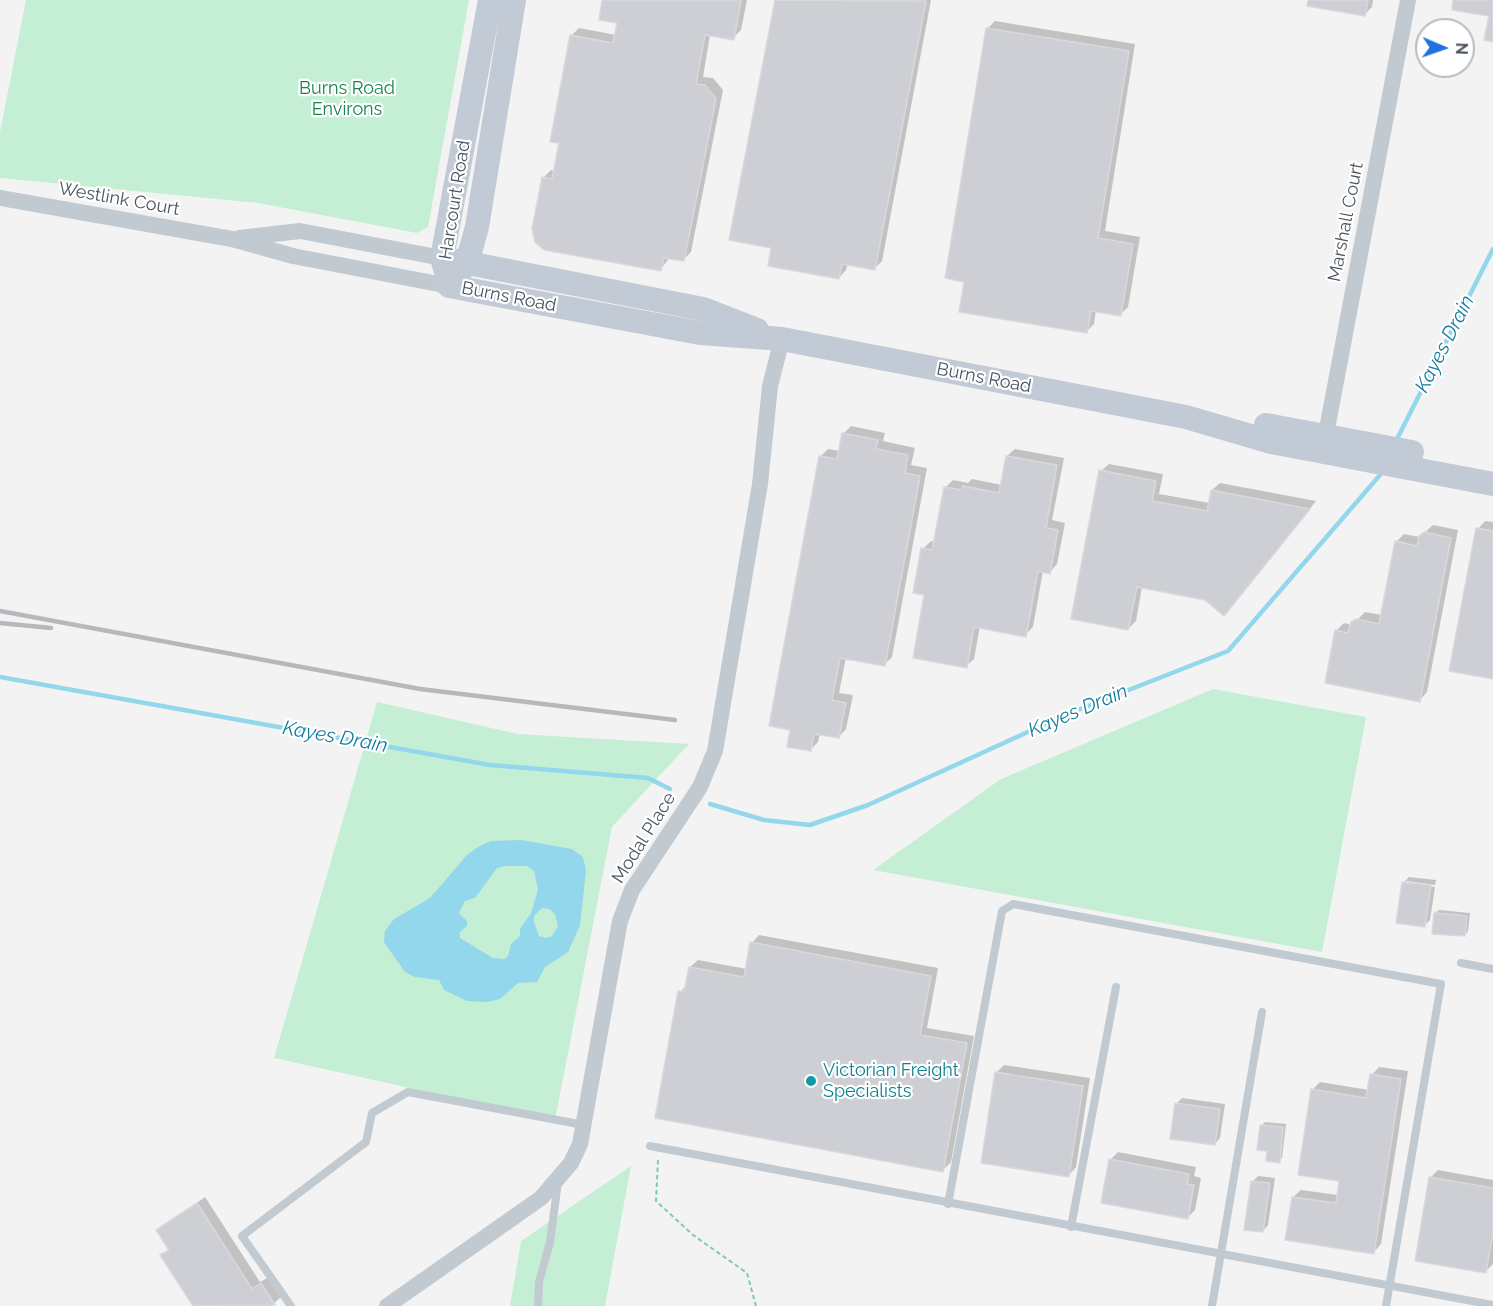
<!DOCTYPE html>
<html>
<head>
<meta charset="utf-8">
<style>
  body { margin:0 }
  #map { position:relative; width:1493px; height:1306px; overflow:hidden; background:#f4f3f3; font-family:Raleway,sans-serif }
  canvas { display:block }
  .north { position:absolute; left:1415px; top:18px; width:60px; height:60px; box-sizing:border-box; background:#fff; border:2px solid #b7bbbf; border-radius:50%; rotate:92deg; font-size:16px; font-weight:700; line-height:24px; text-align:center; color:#4a5560 }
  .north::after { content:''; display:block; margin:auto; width:21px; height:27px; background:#2072e1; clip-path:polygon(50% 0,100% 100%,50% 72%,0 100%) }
</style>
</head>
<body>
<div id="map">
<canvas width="1493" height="1306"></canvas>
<div class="north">N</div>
</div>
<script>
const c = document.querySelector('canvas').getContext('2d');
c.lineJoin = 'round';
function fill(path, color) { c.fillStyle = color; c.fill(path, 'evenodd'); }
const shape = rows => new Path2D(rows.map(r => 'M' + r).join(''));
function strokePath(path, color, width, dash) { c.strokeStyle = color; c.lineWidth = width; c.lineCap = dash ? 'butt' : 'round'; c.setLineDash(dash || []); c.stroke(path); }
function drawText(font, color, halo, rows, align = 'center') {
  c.font = font + ' Raleway,sans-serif'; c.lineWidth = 4.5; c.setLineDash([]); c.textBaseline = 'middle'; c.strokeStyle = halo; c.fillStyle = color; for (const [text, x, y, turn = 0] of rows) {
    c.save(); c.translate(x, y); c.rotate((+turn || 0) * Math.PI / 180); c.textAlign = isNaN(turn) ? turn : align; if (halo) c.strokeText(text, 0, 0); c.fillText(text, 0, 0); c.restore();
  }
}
fill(shape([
  [26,0,469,0,428,227,417,233,258,203,0,178,0,132],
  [1213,689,1366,717,1322,952,873,870,1001,779],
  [377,702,518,734,689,744,612,827,555,1120,274,1058],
  [631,1166,605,1306,510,1306,521,1241]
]), '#c4efd5');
fill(shape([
  [521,840,572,849,583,857,586,870,580,925,568,952,545,967,537,982,518,983,500,999,487,1002,467,1001,444,990,439,980,415,977,405,972,384,942,385,931,394,919,430,898,467,855,478,847,491,841],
  [506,866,527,866,534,871,538,890,531,913,520,929,520,936,511,944,508,956,505,959,493,958,460,938,460,932,467,926,467,921,459,913,465,901,475,898,497,868],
  [542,908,549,909,555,914,558,926,552,936,546,938,539,936,534,922,534,916]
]), '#92d7eb');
fill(shape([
  [604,0,747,0,741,30,733,38,710,35,703,77,713,78,723,90,691,252,683,260,670,257,661,269,543,178,551,170,555,171,571,36,579,28,616,35,619,22],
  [776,0,931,0,882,261,874,269,848,263,846,270,839,278,773,246,731,238],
  [1310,0,1373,0,1372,7,1364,15],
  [995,21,1135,44,1105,231,1140,237,1128,307,1121,314,1096,310,1094,324,1086,332,966,280,987,29],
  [851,426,885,433,883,441,915,448,911,465,927,468,892,657,885,664,846,657,839,693,853,695,846,729,839,737,820,733,818,742,811,749,820,457,828,449,840,451,843,434],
  [1015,449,1064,458,1052,520,1065,523,1057,564,1050,572,1043,571,1033,627,1025,635,980,626,974,659,966,666,926,594,923,549,931,541,935,542,945,488,953,480,968,483,972,479,1002,485,1007,456],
  [1109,464,1163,474,1159,494,1210,503,1212,490,1220,483,1316,501,1232,606,1142,587,1136,621,1128,629,1101,471],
  [1485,521,1493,522,1493,678,1478,529],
  [1433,525,1458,530,1427,692,1420,700,1336,631,1344,623,1352,625,1365,612,1382,615,1396,542,1404,534,1420,537],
  [1409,877,1436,880,1435,885,1406,881,1406,884,1435,887,1430,920,1425,925,1404,882],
  [1439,910,1470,913,1468,931,1465,935,1435,913],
  [759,935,938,968,927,1028,974,1036,951,1162,943,1170,680,992,687,985,690,967,698,960,747,969,752,943],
  [1004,1065,1090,1078,1076,1167,1069,1175,996,1073],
  [1379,1067,1408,1071,1381,1244,1374,1252,1293,1197,1301,1190,1338,1195,1341,1180,1312,1090,1320,1082,1369,1090,1372,1075],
  [1182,1098,1225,1104,1220,1138,1215,1144,1176,1104],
  [1265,1122,1286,1124,1282,1158,1279,1161,1269,1150,1262,1125],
  [1118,1152,1196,1167,1194,1176,1201,1178,1195,1210,1187,1218,1110,1160],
  [1438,1170,1493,1180,1493,1264,1485,1272,1430,1178],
  [1258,1176,1275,1178,1268,1225,1263,1231,1252,1182],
  [205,1197,260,1282,269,1277,282,1296,271,1306,195,1306,162,1255,170,1248,158,1230]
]), '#0003');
strokePath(shape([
  [1397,439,1493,249],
  [0,677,490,765,648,778,670,789],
  [710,804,764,820,810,825,868,805,1065,715,1228,651,1380,475]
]), '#92d7eb', 4.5);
const building = shape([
  [602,0,741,0,734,40,705,35,696,84,705,85,716,99,684,261,664,258,661,271,544,250,535,242,532,229,542,177,552,179,559,143,550,142,570,35,613,43,617,23,599,20,602,0],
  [775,0,926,1,875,270,842,264,839,279,768,266,771,248,729,240,775,0],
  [1308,0,1368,0,1365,16,1307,6,1308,0],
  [1453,0,1493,0,1493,42,1484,40,1489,16,1452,10,1453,0],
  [986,28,1129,51,1098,238,1133,244,1121,316,1091,311,1087,333,959,312,964,282,945,278,986,28],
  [842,433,878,440,876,449,908,455,905,473,920,476,885,666,840,658,832,700,846,703,839,738,814,734,811,751,787,747,790,730,769,726,819,456,837,459,842,433],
  [1006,456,1057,465,1046,528,1058,530,1050,574,1038,571,1026,637,974,627,967,668,913,658,924,595,913,593,921,548,932,550,944,487,962,490,963,486,999,493,1006,456],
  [1099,470,1156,481,1152,501,1207,511,1211,490,1310,509,1224,616,1205,600,1137,587,1128,630,1071,619,1099,470],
  [1476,528,1493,531,1493,679,1449,671,1476,528],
  [1424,532,1451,538,1420,702,1325,683,1335,630,1348,633,1351,622,1356,619,1379,624,1395,541,1417,546,1419,536,1424,532],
  [1402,882,1431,885,1425,927,1396,923,1402,882],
  [1434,913,1467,916,1465,936,1432,934,1434,913],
  [750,942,931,976,920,1035,967,1043,943,1172,655,1118,678,991,684,992,689,967,744,977,750,942],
  [995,1072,1083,1086,1069,1177,981,1163,995,1072],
  [1370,1074,1401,1079,1374,1254,1285,1240,1292,1197,1336,1203,1339,1181,1298,1175,1311,1089,1366,1098,1370,1074],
  [1175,1103,1220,1109,1215,1145,1170,1139,1175,1103],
  [1260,1125,1283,1127,1280,1163,1266,1161,1267,1151,1257,1150,1260,1125],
  [1109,1159,1189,1174,1187,1184,1194,1185,1188,1219,1101,1203,1109,1159],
  [1429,1177,1493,1188,1493,1231,1486,1273,1415,1261,1429,1177],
  [1251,1181,1270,1183,1263,1232,1244,1230,1251,1181],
  [197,1203,252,1289,261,1283,275,1305,193,1306,160,1255,169,1250,156,1230,197,1203]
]);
fill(building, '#cdcfd4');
strokePath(building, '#d7d9dd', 1.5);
strokePath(shape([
  [658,1160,656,1201,693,1235,747,1273,756,1306]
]), '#7ccda6', 2, [4.5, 3]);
strokePath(shape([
  [1461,963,1493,969],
  [650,1146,1493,1305],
  [948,1204,1002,911,1013,904,1441,984,1386,1306],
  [1071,1227,1116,987],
  [291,1306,242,1236,366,1142,372,1113,408,1092,584,1125],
  [538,1306,539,1282,550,1242,558,1182],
  [1212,1306,1262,1012]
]), '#c1c9d1', 8);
strokePath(shape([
  [0,198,232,239,293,256,449,286],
  [239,238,300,231,442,258],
  [1324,445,1408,0],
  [387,1306,541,1198,571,1163,580,1144,620,921,632,890,700,787,715,751,760,484,770,386,782,339]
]), '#c1c9d1', 16);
strokePath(shape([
  [442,258,703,309,757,330],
  [446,272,442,258,490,0],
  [458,274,467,263,477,227,514,0],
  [449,286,700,333,782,339,1186,417,1271,442,1493,484],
  [1266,425,1412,452]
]), '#c1cad5', 24);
strokePath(shape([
  [0,611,420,689,675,720],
  [0,623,51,628]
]), '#b5b8bc', 4.5);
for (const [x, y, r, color] of [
  [811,1081,6,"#0f9aa8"]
]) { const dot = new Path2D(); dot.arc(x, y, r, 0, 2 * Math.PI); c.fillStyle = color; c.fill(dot); strokePath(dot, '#fff', 2); }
drawText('18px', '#1a824f', '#fff', [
  ["Burns Road",347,89],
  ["Environs",347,110]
]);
drawText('18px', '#4a5560', '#fff', [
  ["Westlink Court",119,199,10],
  ["Harcourt Road",455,200,-81],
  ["Marshall Court",1346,222,-79],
  ["Burns Road",509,297,11],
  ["Burns Road",984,378,11],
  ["Modal Place",644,838,-58]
]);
drawText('18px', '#0d838f', '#fff', [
  ["Victorian Freight",823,1071],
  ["Specialists",823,1092]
], 'left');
drawText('italic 20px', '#107e9d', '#fff', [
  ["Kayes Drain",1445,344,-63],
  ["Kayes Drain",1078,711,-23],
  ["Kayes Drain",335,737,10]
]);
</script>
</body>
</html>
